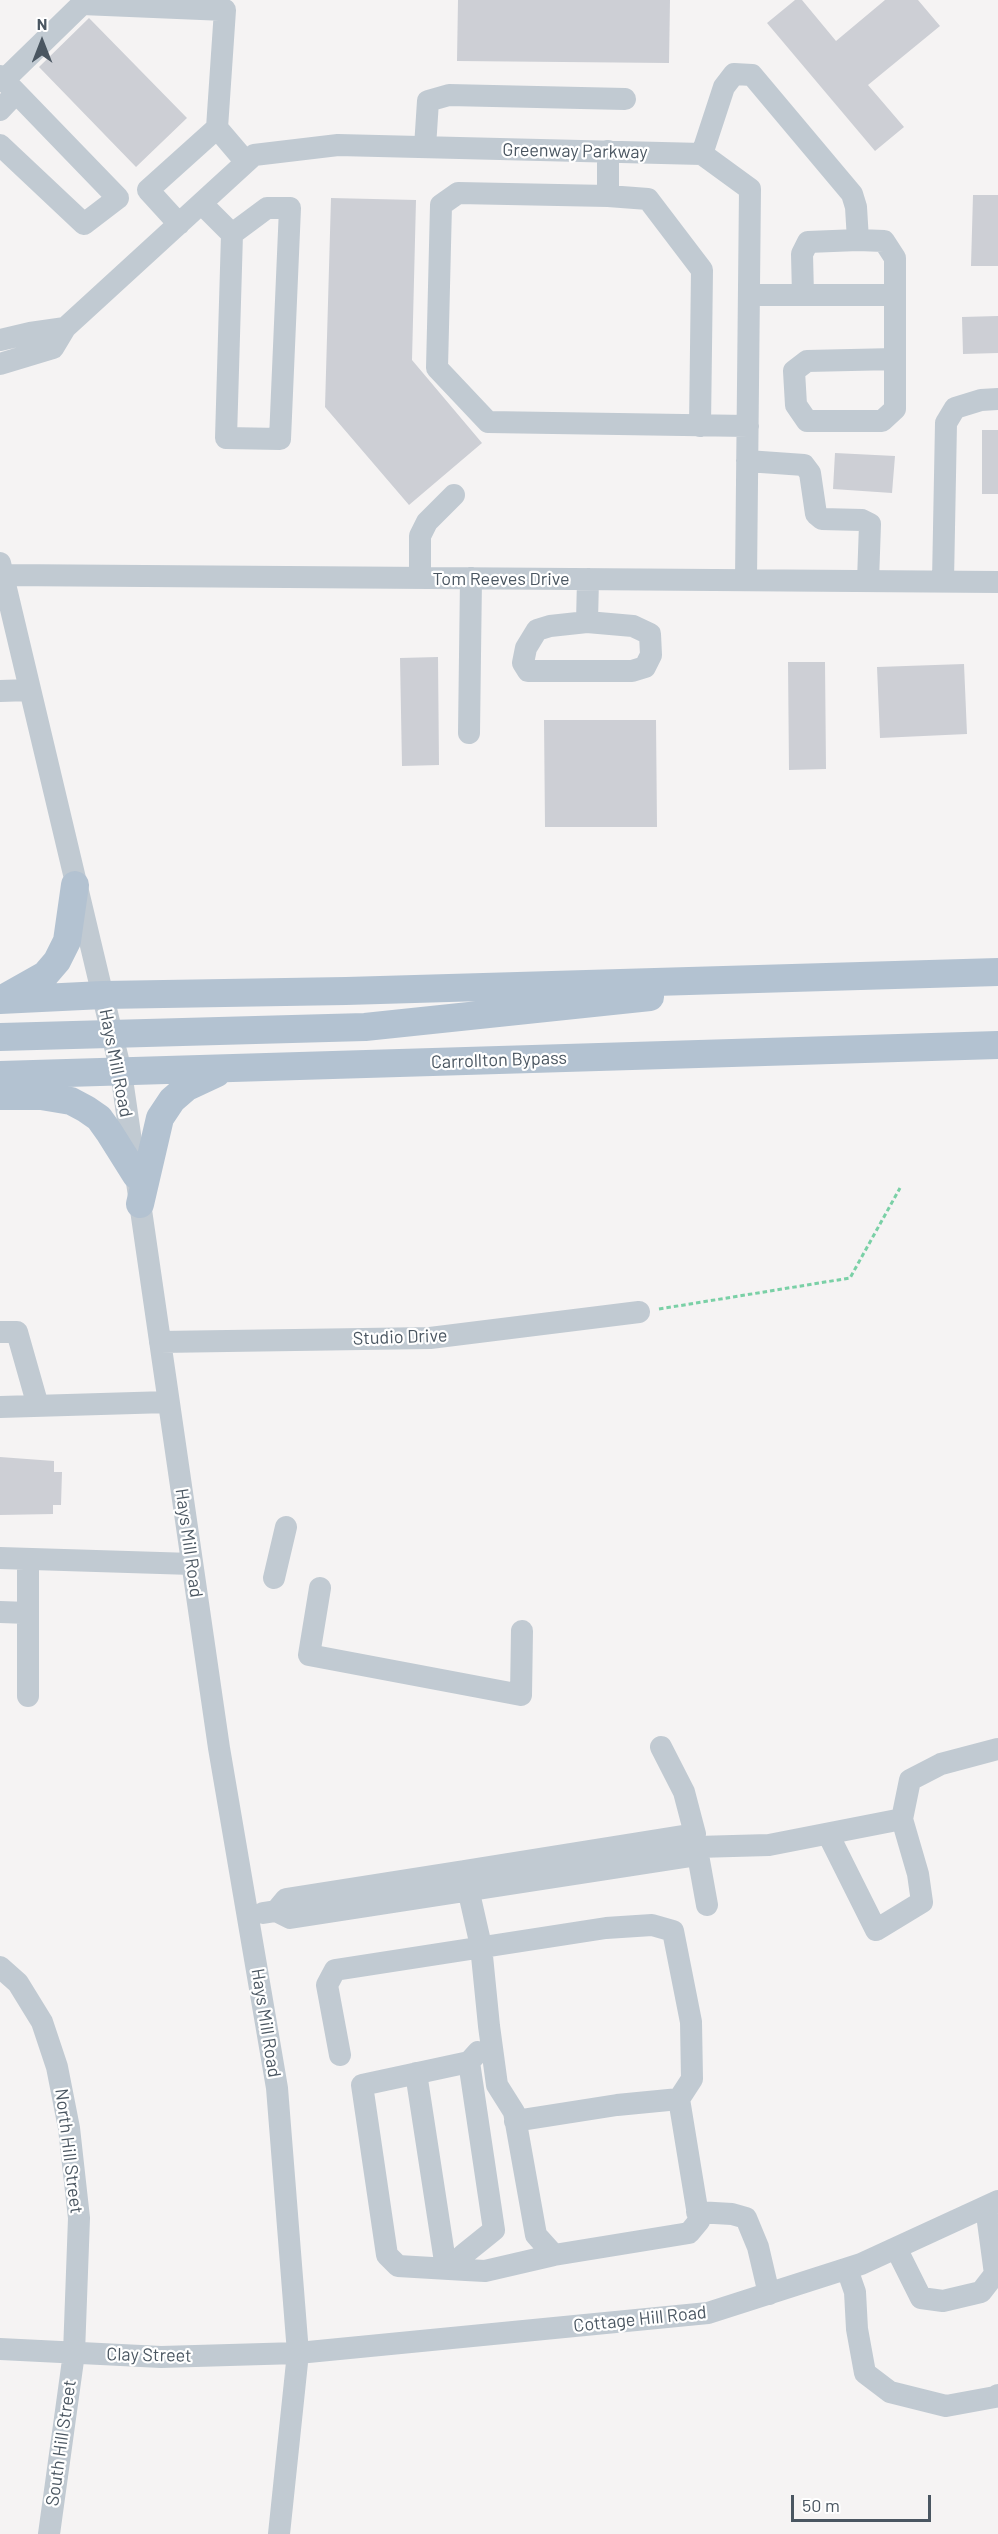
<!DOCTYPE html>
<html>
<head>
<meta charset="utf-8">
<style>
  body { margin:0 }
  #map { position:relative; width:998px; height:2534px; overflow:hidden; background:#f5f3f3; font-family:Barlow,sans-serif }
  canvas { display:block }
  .north { position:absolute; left:12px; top:12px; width:60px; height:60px; -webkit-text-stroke:4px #fff; paint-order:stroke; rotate:0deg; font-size:16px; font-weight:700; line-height:24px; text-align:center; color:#4a5661 }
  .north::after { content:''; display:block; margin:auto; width:21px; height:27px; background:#4a5661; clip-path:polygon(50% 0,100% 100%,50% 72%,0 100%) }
  .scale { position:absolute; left:791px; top:2495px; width:140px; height:27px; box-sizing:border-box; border:3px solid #4a5661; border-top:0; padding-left:8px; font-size:18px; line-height:21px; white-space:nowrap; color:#4a5661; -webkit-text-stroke:4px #fff; paint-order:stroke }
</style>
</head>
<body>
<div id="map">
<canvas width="998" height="2534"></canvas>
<div class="north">N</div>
<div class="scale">50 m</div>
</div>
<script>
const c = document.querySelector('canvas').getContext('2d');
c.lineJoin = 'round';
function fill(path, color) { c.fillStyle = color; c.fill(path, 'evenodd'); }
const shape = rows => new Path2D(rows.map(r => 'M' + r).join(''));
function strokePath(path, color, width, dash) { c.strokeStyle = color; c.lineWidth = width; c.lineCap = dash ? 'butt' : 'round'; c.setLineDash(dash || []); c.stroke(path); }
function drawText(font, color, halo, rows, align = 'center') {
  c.font = font + ' Barlow,sans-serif'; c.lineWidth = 4.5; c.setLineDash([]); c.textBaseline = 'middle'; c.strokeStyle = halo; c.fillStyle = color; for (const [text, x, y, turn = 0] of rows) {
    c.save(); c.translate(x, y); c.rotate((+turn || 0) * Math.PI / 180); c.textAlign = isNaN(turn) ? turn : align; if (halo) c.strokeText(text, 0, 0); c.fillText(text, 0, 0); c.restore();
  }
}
fill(shape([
  [458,0,670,0,669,63,457,61],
  [795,0,802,0,836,41,885,0,918,0,940,26,868,85,904,127,875,151,767,23],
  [89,18,187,118,136,167,39,67],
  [973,195,998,195,998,266,971,266],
  [331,198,416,200,412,360,482,443,409,505,325,407],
  [998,316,998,353,963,354,962,317],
  [982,430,998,430,998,494,982,494],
  [835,453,895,456,892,493,833,489],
  [438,657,439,765,402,766,400,658],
  [788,662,825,662,826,769,789,770],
  [964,664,967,734,880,738,877,667],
  [544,720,656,720,657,827,545,827],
  [0,1457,54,1461,54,1472,62,1472,61,1505,53,1505,53,1514,0,1515]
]), '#cdcfd5');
strokePath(shape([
  [659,1309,850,1278,900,1188]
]), '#7ad0a6', 3, [4.5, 3]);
strokePath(shape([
  [0,76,118,198,84,224,0,145],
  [4,80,82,4,225,10,217,128,148,190,179,224],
  [0,110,16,93],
  [217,128,246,162],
  [425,147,428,101,449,95,625,99],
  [608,151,608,196,458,193,441,205,437,368,488,422,748,426],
  [702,154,724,87,734,74,752,75,852,194,856,207,858,240,884,241,895,258,895,409,882,421,807,421,796,405,794,371,807,361,895,359],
  [608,196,648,199,702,270,700,426],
  [202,204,232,234,226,438,280,439,290,208,267,208,232,234],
  [749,295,895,295],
  [803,295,802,254,808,242,858,240],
  [65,328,254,155,338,145,702,154,750,189,746,580],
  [0,340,30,333,65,328,53,348,0,364],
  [747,461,804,465,810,473,816,514,822,519,862,520,870,524,868,581],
  [0,563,121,1072,219,1748,277,2088,298,2353,279,2534],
  [3,575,998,582],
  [420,578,420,536,427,522,454,495],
  [943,581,946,423,955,408,981,400,998,399],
  [587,622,633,626,650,634,651,655,645,667,632,671,528,671,523,663,526,648,537,630,550,626,587,622],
  [587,622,588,579],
  [0,691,30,690],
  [469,733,471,578],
  [0,1332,17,1332,38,1406],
  [160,1342,430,1338,639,1312],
  [0,1407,168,1402],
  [0,1558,192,1564],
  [274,1578,286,1527],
  [320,1588,309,1655,521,1695,522,1631],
  [0,1612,28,1613,28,1696],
  [28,1613,28,1559],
  [828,1834,876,1930,922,1902,918,1874,902,1819,910,1780,941,1764,998,1749],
  [697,1847,769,1845,902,1819],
  [464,1871,695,1834,684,1792,661,1747],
  [276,1911,286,1899,464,1871,481,1946,489,2026,497,2085,514,2112,536,2235,554,2255,689,2233,699,2221,679,2099],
  [263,1913,276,1911,290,1918,698,1855,707,1905],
  [0,1967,18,1983,42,2022,57,2067,69,2128,79,2218,74,2353,49,2534],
  [478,2052,469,2062,494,2230,463,2255,466,2270,485,2271,554,2255],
  [340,2055,327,1985,335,1970,606,1928,652,1925,673,1931,691,2022,692,2079,679,2099,617,2105,515,2121],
  [416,2073,446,2268],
  [697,2212,732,2214,746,2218,758,2247,769,2294],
  [896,2248,921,2298,943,2301,981,2292,995,2274,986,2207],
  [847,2269,855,2292,857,2329,865,2373,890,2392,946,2406,995,2397,998,2395],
  [466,2270,398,2266,387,2255,362,2085,469,2062],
  [0,2349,161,2357,298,2353,708,2313,861,2264,998,2201]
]), '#c1cad2', 22);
strokePath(shape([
  [6,997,45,975,57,961,67,941,75,885],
  [0,1000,103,995,346,991,998,972],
  [0,1037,365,1027,650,997],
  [0,1075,998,1045],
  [0,1096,41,1096,71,1101,86,1109,99,1118,109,1132,136,1175],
  [140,1204,160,1118,172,1100,187,1087,217,1073]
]), '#b3c2d1', 28);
drawText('18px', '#4a5661', '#fff', [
  ["Greenway Parkway",575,151,1],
  ["Tom Reeves Drive",501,579],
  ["Carrollton Bypass",499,1060,-2],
  ["Hays Mill Road",116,1063,79],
  ["Studio Drive",400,1337,-2],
  ["Hays Mill Road",189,1543,82],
  ["Hays Mill Road",266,2023,81],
  ["North Hill Street",69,2151,83],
  ["Cottage Hill Road",640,2319,-6],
  ["Clay Street",149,2355,1],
  ["South Hill Street",61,2443,-82]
]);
</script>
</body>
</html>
